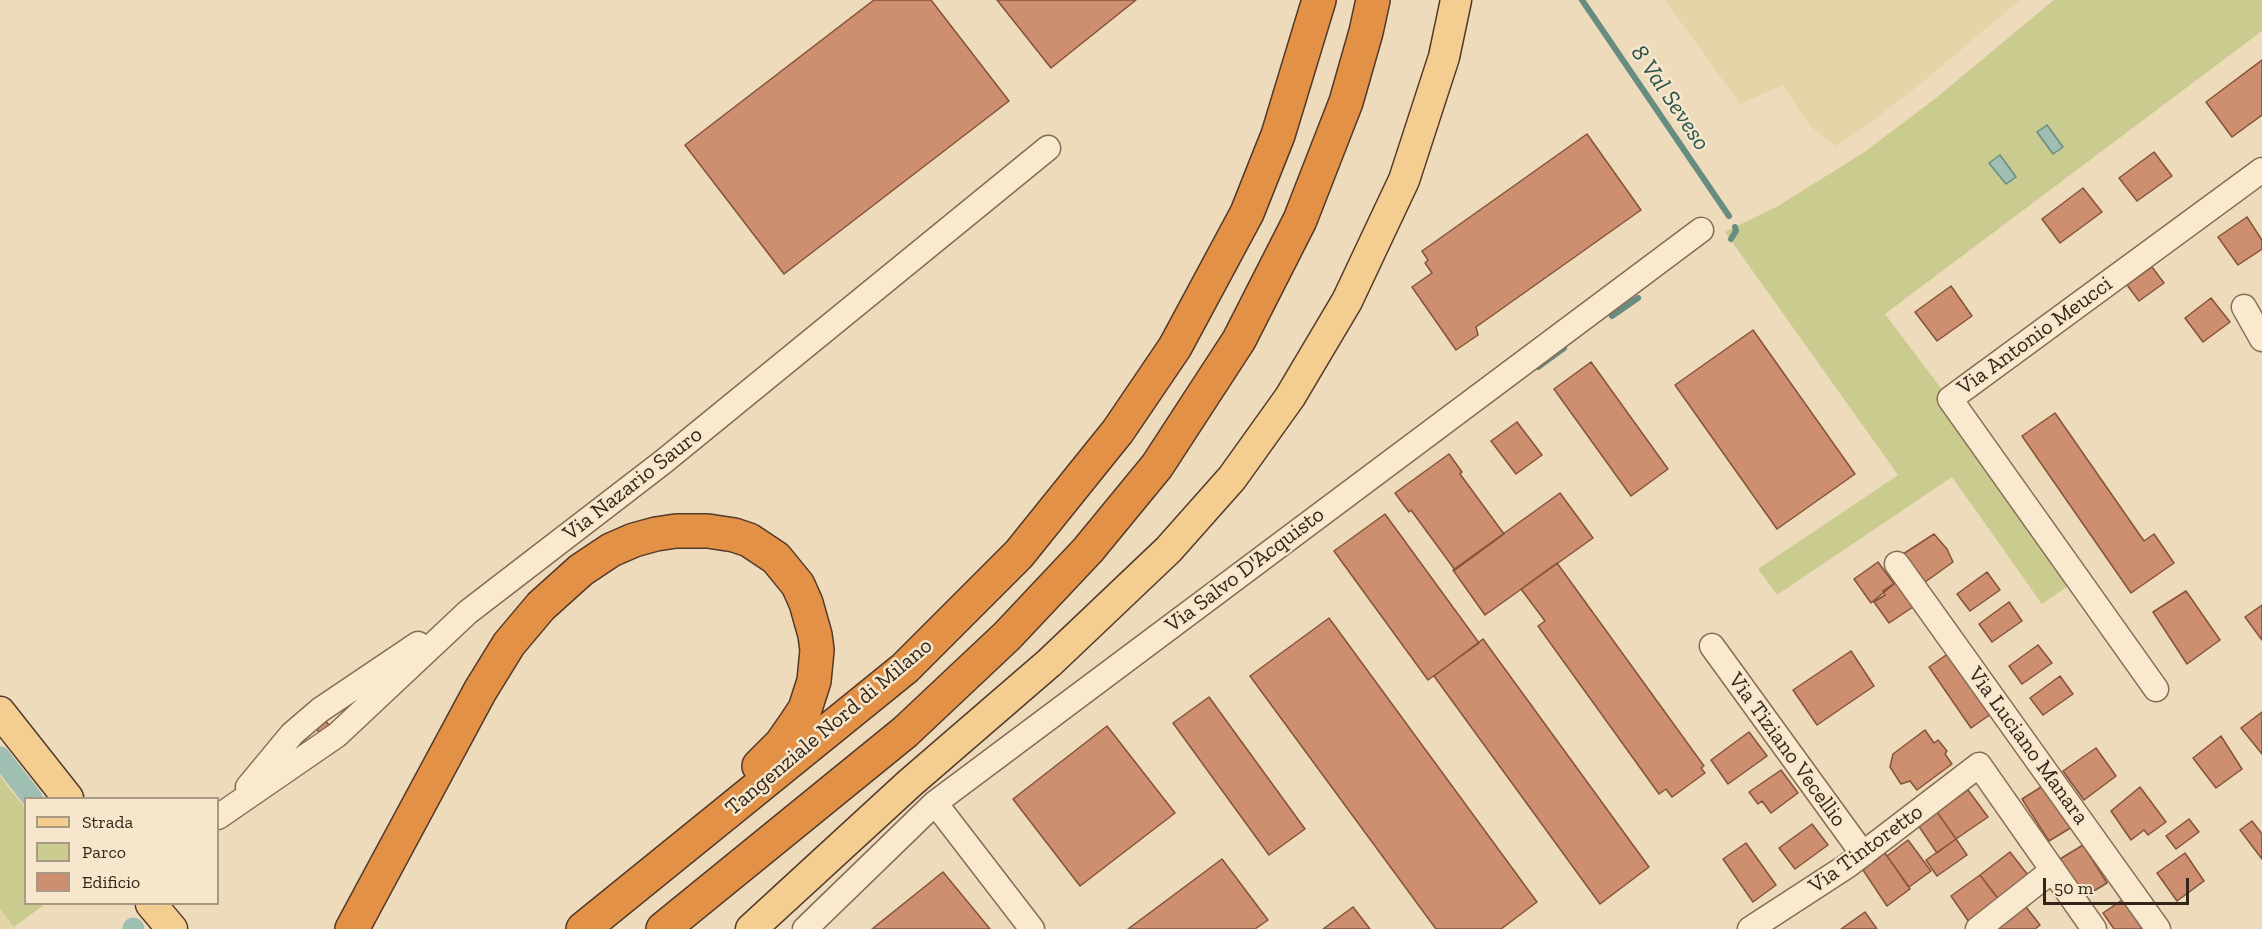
<!DOCTYPE html>
<html>
<head>
<meta charset="utf-8">
<style>
  body { margin:0 }
  #map { position:relative; width:2262px; height:929px; overflow:hidden; background:#eedbbb; font-family:"Zilla Slab",serif }
  canvas { display:block }
  .legend { position:absolute; left:24px; top:797px; width:195px; height:108px; box-sizing:border-box; background:#f6e6cb; border:2px solid #a89984; margin:0; padding:8px 10px; list-style:none; font-size:18px; color:#34251a }
  .legend li { display:flex; align-items:center; gap:12px; height:30px }
  .legend b { width:30px; border:2px solid #a89984 }
  .scale { position:absolute; left:2043px; top:878px; width:146px; height:27px; box-sizing:border-box; border:3px solid #34251a; border-top:0; padding-left:8px; font-size:18px; line-height:21px; white-space:nowrap; color:#34251a; -webkit-text-stroke:4px #f6e6cb; paint-order:stroke }
</style>
</head>
<body>
<div id="map">
<canvas width="2262" height="929"></canvas>
<ul class="legend">
<li><b style="height:8px;background:#f4cd90"></b>Strada</li>
<li><b style="height:16px;background:#cacc8f"></b>Parco</li>
<li><b style="height:16px;background:#ce8f70"></b>Edificio</li>
</ul>
<div class="scale">50 m</div>
</div>
<script>
const c = document.querySelector('canvas').getContext('2d');
c.lineJoin = 'round';
function fill(path, color) { c.fillStyle = color; c.fill(path, 'evenodd'); }
const shape = rows => new Path2D(rows.map(r => 'M' + r).join(''));
function strokePath(path, color, width, dash) { c.strokeStyle = color; c.lineWidth = width; c.lineCap = dash ? 'butt' : 'round'; c.setLineDash(dash || []); c.stroke(path); }
function drawText(font, color, halo, rows, align = 'center') {
  c.font = font + ' "Zilla Slab",serif'; c.lineWidth = 5; c.setLineDash([]); c.textBaseline = 'middle'; c.strokeStyle = halo; c.fillStyle = color; for (const [text, x, y, turn = 0] of rows) {
    c.save(); c.translate(x, y); c.rotate((+turn || 0) * Math.PI / 180); c.textAlign = isNaN(turn) ? turn : align; if (halo) c.strokeText(text, 0, 0); c.fillText(text, 0, 0); c.restore();
  }
}
fill(shape([
  [1665,0,2020,0,1918,86,1867,125,1836,146,1810,126,1783,85,1740,104],
  [0,909,14,927,15,929,0,929]
]), '#e4d5a8');
fill(shape([
  [2054,0,2262,0,2262,31,1885,314,1947,396,2074,582,2042,604,1952,477,1777,595,1758,569,1898,475,1725,232,1778,206,1863,153,1936,98],
  [0,776,25,808,26,904,45,904,14,927,0,909]
]), '#cacc8f');
const water = shape([
  [2047,125,2063,147,2053,154,2037,132,2047,125],
  [2000,155,2016,177,2006,184,1989,163,2000,155]
]);
fill(water, '#9fbfb3');
strokePath(water, '#678c80', 1.5);
strokePath(shape([
  [1582,0,1729,216],
  [1731,239,1736,231,1735,227],
  [1612,316,1638,298],
  [1538,367,1564,348]
]), '#678c80', 6);
strokePath(shape([
  [0,757,32,798],
  [133,928,134,929]
]), '#9fbfb3', 21);
const building = shape([
  [874,0,931,0,1009,101,784,274,685,145,874,0],
  [997,0,1136,0,1051,68,997,0],
  [2262,60,2262,115,2232,137,2206,102,2262,60],
  [1587,134,1641,210,1476,327,1478,335,1456,350,1412,287,1432,273,1425,263,1428,260,1422,251,1587,134],
  [2154,152,2172,176,2137,201,2119,178,2154,152],
  [2083,188,2102,212,2060,243,2042,219,2083,188],
  [2247,217,2262,240,2262,249,2238,265,2218,237,2247,217],
  [2152,267,2164,283,2139,301,2127,285,2152,267],
  [1951,286,1972,316,1937,341,1915,312,1951,286],
  [2211,298,2230,322,2203,342,2185,318,2211,298],
  [1753,330,1855,474,1777,529,1675,385,1753,330],
  [1591,362,1668,469,1631,496,1554,389,1591,362],
  [2055,413,2144,541,2154,534,2174,563,2131,593,2022,436,2055,413],
  [1517,422,1542,455,1516,474,1491,441,1517,422],
  [1449,454,1462,472,1460,474,1504,534,1455,570,1411,510,1409,512,1395,493,1449,454],
  [1560,493,1593,538,1485,615,1453,570,1560,493],
  [1385,514,1479,643,1428,680,1334,551,1385,514],
  [1934,534,1947,549,1953,562,1921,585,1900,556,1934,534],
  [1878,562,1894,584,1871,603,1854,579,1878,562],
  [1557,563,1704,766,1701,768,1705,773,1672,797,1666,789,1659,794,1538,626,1545,621,1521,589,1557,563],
  [1987,572,2000,590,1970,611,1957,594,1987,572],
  [1897,582,1913,607,1889,623,1874,602,1885,595,1883,591,1897,582],
  [2186,591,2220,640,2187,664,2153,612,2186,591],
  [2009,602,2022,621,1992,642,1979,624,2009,602],
  [2262,605,2262,640,2245,617,2262,605],
  [1329,618,1537,902,1501,929,1436,929,1250,676,1329,618],
  [1483,639,1649,867,1600,904,1434,676,1483,639],
  [2038,645,2052,663,2022,684,2009,666,2038,645],
  [1851,651,1874,686,1817,725,1793,690,1851,651],
  [1949,653,1991,714,1971,728,1929,667,1949,653],
  [2060,676,2073,694,2043,715,2030,698,2060,676],
  [1209,697,1305,829,1269,855,1173,723,1209,697],
  [2262,712,2262,754,2241,728,2262,712],
  [325,720,332,729,322,736,316,728,325,720],
  [1107,726,1175,813,1080,886,1013,799,1107,726],
  [1925,730,1934,743,1938,740,1947,751,1945,754,1952,764,1917,790,1910,781,1901,784,1890,767,1893,754,1925,730],
  [1749,732,1767,756,1728,784,1711,760,1749,732],
  [2221,736,2242,769,2216,788,2193,758,2221,736],
  [2096,748,2116,776,2084,800,2063,771,2096,748],
  [1781,770,1798,793,1771,813,1762,801,1758,804,1749,792,1781,770],
  [2046,784,2072,827,2049,841,2022,799,2046,784],
  [2140,787,2166,822,2148,835,2144,830,2131,840,2111,811,2140,787],
  [1968,790,1988,817,1956,839,1937,812,1968,790],
  [1937,812,1956,839,1937,853,1918,825,1937,812],
  [2189,819,2199,832,2176,849,2166,836,2189,819],
  [2252,821,2262,834,2262,859,2240,830,2252,821],
  [1812,824,1828,845,1795,869,1779,848,1812,824],
  [1956,839,1967,855,1937,876,1926,860,1956,839],
  [1908,840,1931,871,1909,887,1887,856,1908,840],
  [1746,843,1776,885,1753,902,1723,859,1746,843],
  [2083,845,2107,883,2084,897,2060,859,2083,845],
  [2010,852,2031,879,2000,901,1980,875,2010,852],
  [1885,853,1910,889,1887,906,1863,870,1885,853],
  [2185,853,2204,881,2177,901,2157,873,2185,853],
  [1222,859,1268,920,1255,929,1128,929,1222,859],
  [943,872,990,929,872,929,943,872],
  [1980,875,1999,900,1969,922,1951,896,1980,875],
  [2122,900,2143,929,2114,929,2103,913,2122,900],
  [1353,907,1370,929,1323,929,1353,907],
  [2026,907,2040,925,2035,929,1996,929,2026,907],
  [1865,912,1877,929,1841,929,1865,912]
]);
fill(building, '#ce8f70');
strokePath(building, '#85523a', 1.5);
const minor = shape([
  [2244,307,2262,339],
  [1897,564,2158,929],
  [1712,646,1863,854],
  [2156,689,1950,399,2262,170],
  [248,787,292,734,320,710,418,644],
  [935,803,1032,929],
  [218,817,337,735,468,612,663,462,1048,148],
  [805,929,935,803,1701,230],
  [1750,929,1847,866,1979,765,2094,929],
  [1978,929,2053,870]
]);
const major = shape([
  [0,712,68,798],
  [151,904,172,929],
  [751,929,910,783,1049,663,1169,549,1232,478,1290,397,1347,301,1404,180,1444,57,1456,0]
]);
const highway = shape([
  [352,929,480,691,509,644,541,606,581,570,611,550,634,540,656,534,676,531,708,531,734,535,749,540,776,558,798,585,806,603,815,635,817,650,814,681,805,709,795,724,781,744,759,766],
  [583,929,905,668,1019,554,1118,431,1175,347,1247,213,1278,135,1319,0],
  [663,929,905,732,1007,636,1088,550,1157,466,1239,340,1300,220,1346,102,1366,32,1373,0]
]);
strokePath(minor, '#866b55', 27);
strokePath(major, '#53392a', 33);
strokePath(highway, '#53392a', 36);
strokePath(minor, '#f9e9ce', 24);
strokePath(major, '#f4cd90', 30);
strokePath(highway, '#e29147', 33);
drawText('22px', '#34251a', '#f6e6cb', [
  ["Via Antonio Meucci",2035,336,-36],
  ["Via Nazario Sauro",633,484,-38],
  ["Via Salvo D'Acquisto",1245,570,-37],
  ["Tangenziale Nord di Milano",829,727,-40],
  ["Via Luciano Manara",2028,746,54],
  ["Via Tiziano Vecellio",1787,750,54],
  ["Via Tintoretto",1866,849,-36]
]);
drawText('italic 24px', '#29554e', '#f6e6cb', [
  ["8 Val Seveso",1670,98,56]
]);
</script>
</body>
</html>
